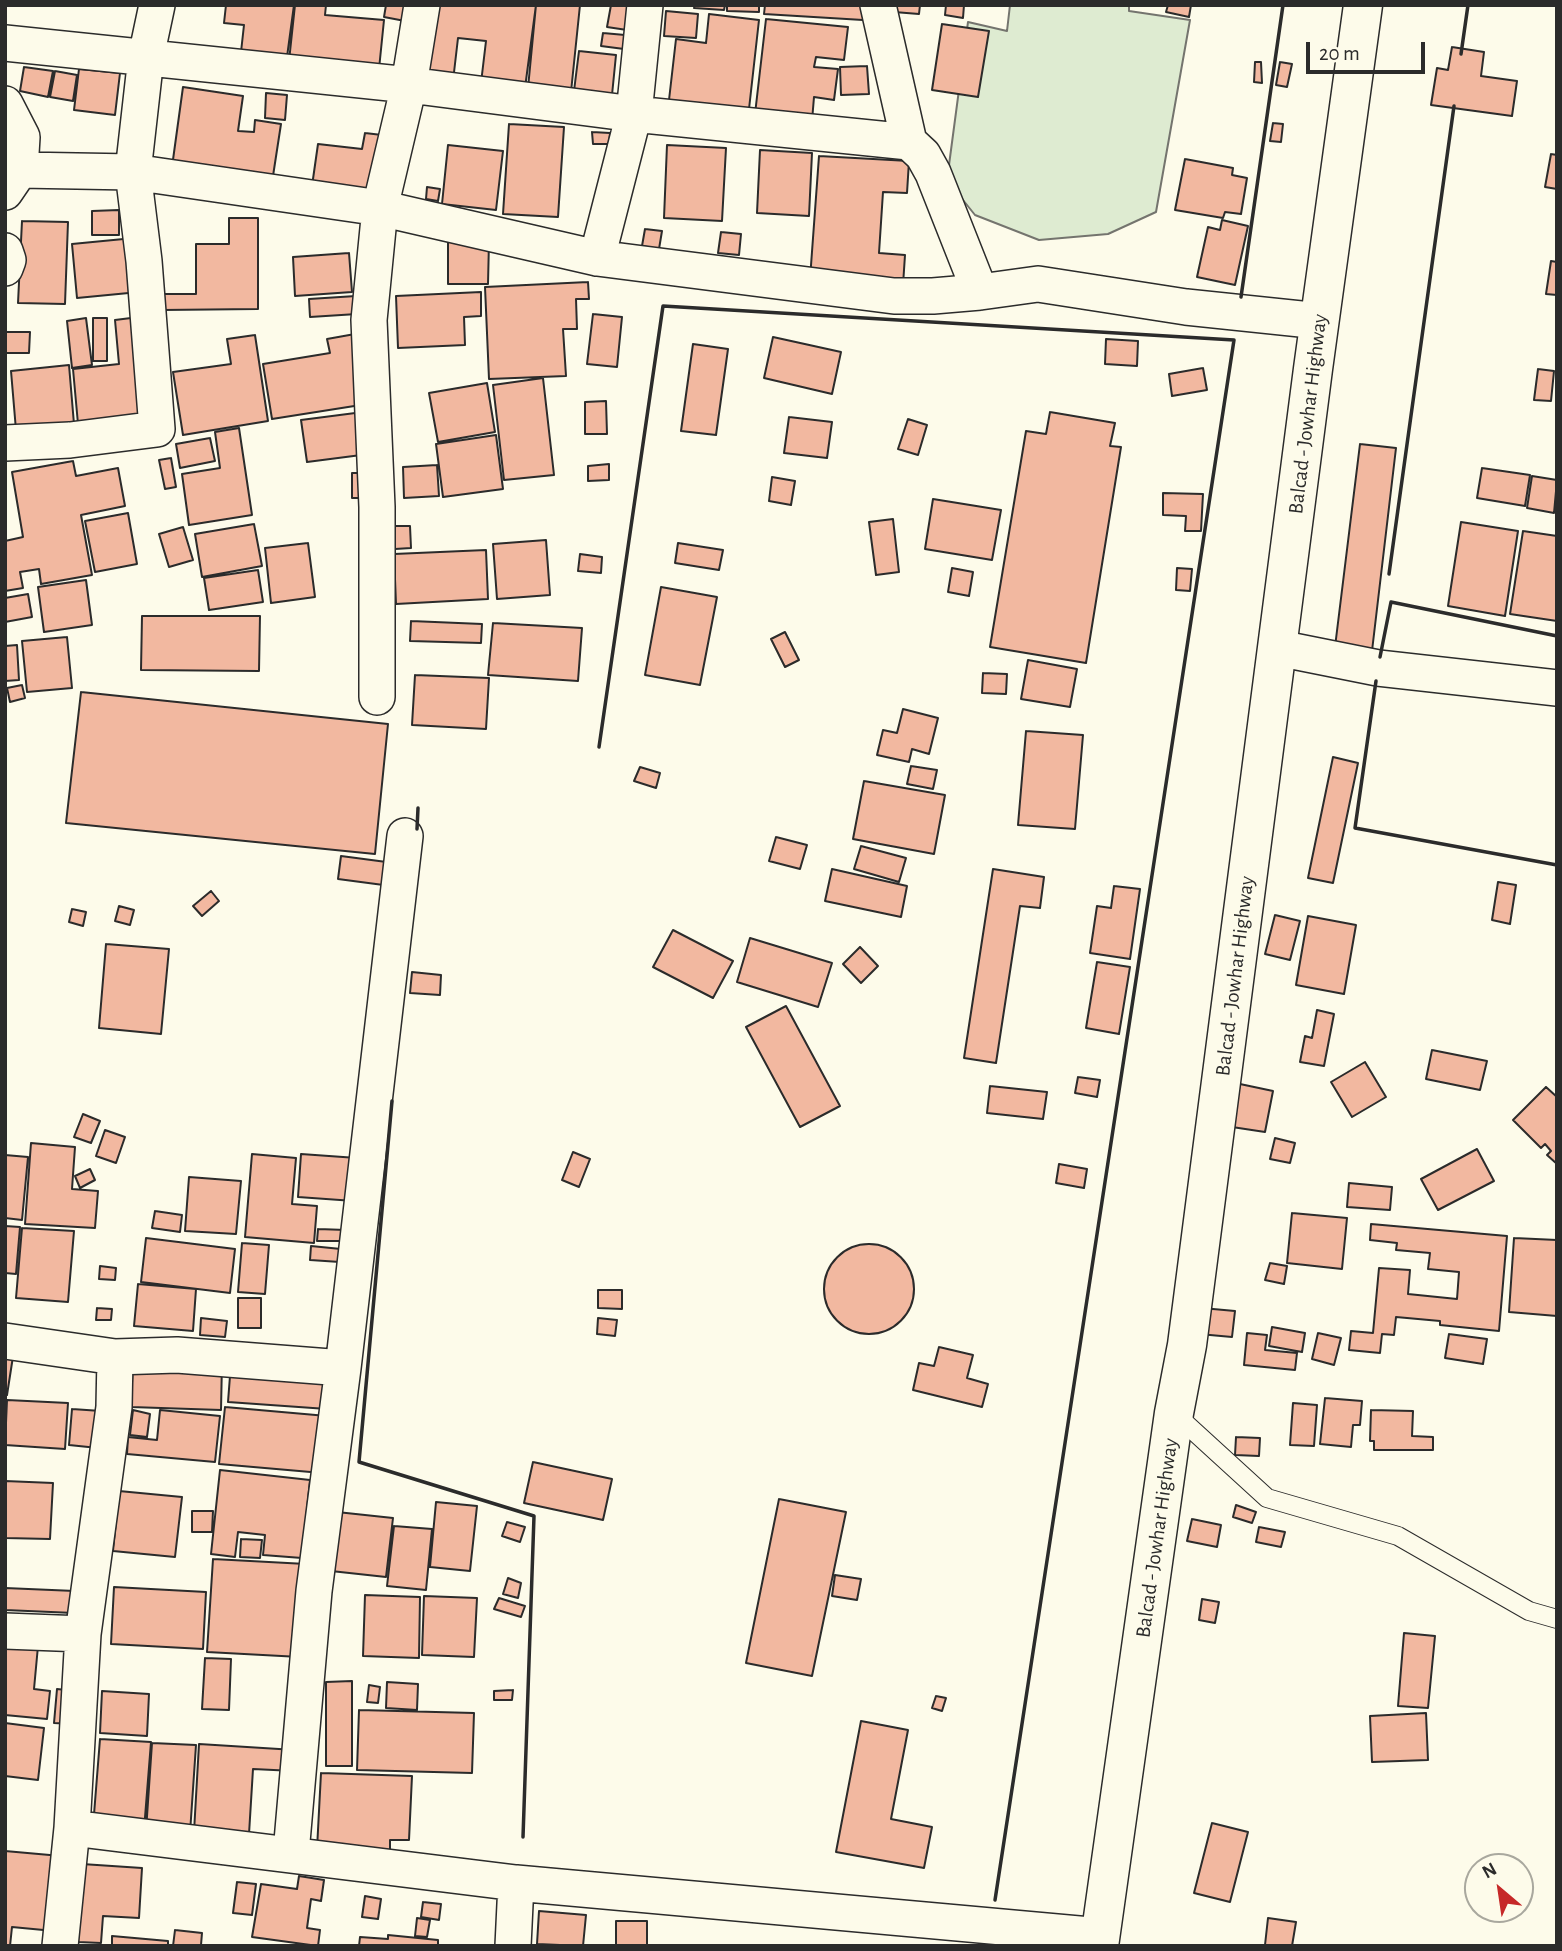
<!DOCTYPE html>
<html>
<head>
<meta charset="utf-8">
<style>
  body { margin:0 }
  #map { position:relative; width:1562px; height:1951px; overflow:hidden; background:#fdfbea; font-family:"Alegreya Sans",sans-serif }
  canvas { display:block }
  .frame { position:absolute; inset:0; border:7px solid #2b2b2b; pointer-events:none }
  .north { position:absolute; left:1464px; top:1853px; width:70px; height:70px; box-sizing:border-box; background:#fdfbea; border:2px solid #a9a89e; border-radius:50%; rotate:331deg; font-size:19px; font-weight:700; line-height:28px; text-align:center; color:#2b2b2b }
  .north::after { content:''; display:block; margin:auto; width:24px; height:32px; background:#c62828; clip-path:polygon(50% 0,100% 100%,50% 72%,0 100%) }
  .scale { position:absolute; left:1306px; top:42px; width:119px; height:32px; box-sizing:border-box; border:4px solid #2b2b2b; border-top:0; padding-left:9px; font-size:21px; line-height:24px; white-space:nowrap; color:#2b2b2b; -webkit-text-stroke:5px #fdfbea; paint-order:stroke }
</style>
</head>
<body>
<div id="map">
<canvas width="1562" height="1951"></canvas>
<div class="frame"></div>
<div class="north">N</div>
<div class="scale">20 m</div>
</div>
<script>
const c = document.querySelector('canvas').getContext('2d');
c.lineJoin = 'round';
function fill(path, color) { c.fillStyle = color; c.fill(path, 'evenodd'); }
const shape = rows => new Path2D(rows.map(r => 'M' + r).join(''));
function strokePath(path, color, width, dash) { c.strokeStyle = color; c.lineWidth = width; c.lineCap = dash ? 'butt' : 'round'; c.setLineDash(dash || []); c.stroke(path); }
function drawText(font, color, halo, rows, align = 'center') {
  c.font = font + ' "Alegreya Sans",sans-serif'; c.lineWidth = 5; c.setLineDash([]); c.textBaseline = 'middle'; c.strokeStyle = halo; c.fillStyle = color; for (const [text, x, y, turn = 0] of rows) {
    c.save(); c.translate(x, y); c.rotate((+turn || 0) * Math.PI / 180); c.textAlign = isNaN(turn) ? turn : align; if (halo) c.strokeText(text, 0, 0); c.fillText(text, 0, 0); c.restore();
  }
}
const green = shape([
  [1010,5,1129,5,1129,11,1190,20,1156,212,1108,234,1039,240,975,215,947,180,968,22,1007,31,1010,5]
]);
fill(green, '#deebd1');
strokePath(green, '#74746e', 2);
const building = shape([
  [226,5,294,5,287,57,241,52,244,25,224,23,226,5],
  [295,5,326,5,325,15,384,20,379,69,289,61,295,5],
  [386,5,408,5,405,21,384,17,386,5],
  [433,5,536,5,525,88,481,83,486,41,458,38,453,81,424,77,433,5],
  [536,5,580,5,571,92,528,88,536,5],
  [611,5,632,5,627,30,607,27,611,5],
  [695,5,725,5,724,10,694,8,695,5],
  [727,5,759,5,759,12,727,11,727,5],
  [765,5,864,5,863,20,764,14,765,5],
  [894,5,920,5,919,14,894,12,894,5],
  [946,5,964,5,963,18,945,15,946,5],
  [1168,5,1191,5,1189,17,1166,12,1168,5],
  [666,11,698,14,696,38,664,36,666,11],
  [709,14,759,20,749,109,669,100,676,39,706,43,709,14],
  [766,19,848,27,844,60,816,57,814,67,838,69,834,100,814,97,812,121,755,114,766,19],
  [942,24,989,31,978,97,932,90,942,24],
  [603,33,625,35,624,49,601,46,603,33],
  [1452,47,1484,52,1481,76,1517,81,1512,116,1431,105,1437,68,1448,70,1452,47],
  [579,51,616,55,612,95,574,91,579,51],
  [1255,62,1261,62,1262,83,1254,82,1255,62],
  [1280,62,1292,64,1287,87,1276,85,1280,62],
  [867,66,869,94,841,95,840,67,867,66],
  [24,67,53,71,48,97,20,91,24,67],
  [79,69,120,73,115,115,74,110,79,69],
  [55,71,77,75,73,101,50,97,55,71],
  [183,87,243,96,238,131,254,132,255,120,281,124,273,176,172,167,183,87],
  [266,93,287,95,285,120,265,118,266,93],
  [1273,123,1283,124,1281,142,1270,141,1273,123],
  [509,124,564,127,558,217,503,214,509,124],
  [592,132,610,133,609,144,593,144,592,132],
  [365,133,382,135,375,194,312,186,318,144,362,149,365,133],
  [448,145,503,151,496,210,442,204,448,145],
  [667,145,726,148,722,221,664,218,667,145],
  [760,150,812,153,809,216,757,213,760,150],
  [1551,154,1557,155,1557,189,1545,187,1551,154],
  [819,156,909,161,907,193,883,192,879,253,905,255,903,285,810,279,819,156],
  [1185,159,1233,168,1232,175,1247,178,1241,214,1225,212,1223,218,1175,210,1185,159],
  [427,187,440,189,438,201,426,199,427,187],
  [119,210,119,235,92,235,92,211,119,210],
  [229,218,258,218,258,309,162,310,162,294,196,294,196,244,229,244,229,218],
  [1222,220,1248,226,1235,285,1197,277,1208,227,1220,230,1222,220],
  [22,221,68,222,65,304,18,303,22,221],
  [645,229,662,231,659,249,642,246,645,229],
  [721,232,741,234,739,255,718,253,721,232],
  [134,238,139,292,77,298,72,244,134,238],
  [448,241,489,241,488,284,448,284,448,241],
  [349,253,352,292,295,296,293,257,349,253],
  [1551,261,1557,262,1557,295,1546,294,1551,261],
  [588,282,589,299,576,299,577,329,563,329,566,376,489,379,485,287,588,282],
  [481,292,481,316,464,317,465,345,398,348,396,296,481,292],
  [356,296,357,314,310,317,309,299,356,296],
  [593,314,622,317,617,367,587,364,593,314],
  [139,317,150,427,79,435,73,369,119,364,115,320,139,317],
  [86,318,92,365,72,368,67,321,86,318],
  [93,318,107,318,107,361,93,361,93,318],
  [5,332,30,332,29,353,5,353,5,332],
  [355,334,367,404,272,419,263,364,330,353,327,339,355,334],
  [255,335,268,421,183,435,173,372,231,364,227,339,255,335],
  [773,337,841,352,832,394,764,378,773,337],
  [1106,339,1138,341,1137,366,1105,364,1106,339],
  [693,344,728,349,716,435,681,431,693,344],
  [69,365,75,436,17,442,11,371,69,365],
  [1203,368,1207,390,1172,396,1169,374,1203,368],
  [1538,369,1554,371,1551,401,1534,400,1538,369],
  [543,378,554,475,504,480,493,385,543,378],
  [487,383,495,432,438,442,429,393,487,383],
  [606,401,607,434,585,434,585,402,606,401],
  [363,412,369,454,307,462,301,420,363,412],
  [1050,412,1115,423,1110,446,1121,447,1086,663,990,647,1026,431,1046,434,1050,412],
  [789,417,832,422,827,458,784,453,789,417],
  [908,419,927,425,918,455,898,449,908,419],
  [239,428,252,515,189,525,182,474,220,468,215,432,239,428],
  [496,435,503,489,443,497,436,444,496,435],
  [210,438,215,461,180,468,176,444,210,438],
  [1360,444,1396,448,1372,651,1335,647,1360,444],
  [171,458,176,487,165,489,159,460,171,458],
  [73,461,76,476,118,468,125,506,81,515,92,575,41,584,39,569,20,572,23,588,5,591,5,541,23,537,12,472,73,461],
  [609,464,609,480,588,481,588,466,609,464],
  [437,465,439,496,404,498,403,467,437,465],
  [1482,468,1530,475,1525,506,1477,498,1482,468],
  [352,473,373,473,373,498,352,498,352,473],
  [1532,476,1557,480,1554,513,1527,508,1532,476],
  [772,477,795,481,791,505,769,501,772,477],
  [1163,493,1203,494,1201,531,1185,531,1186,516,1163,515,1163,493],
  [933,499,1001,510,992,560,925,549,933,499],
  [128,513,137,564,95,572,85,521,128,513],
  [893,519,899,572,876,575,869,522,893,519],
  [1461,522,1518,531,1505,616,1448,606,1461,522],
  [254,524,262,566,202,577,195,534,254,524],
  [394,526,410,526,411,548,395,549,394,526],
  [183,527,193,560,169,567,159,534,183,527],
  [1523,531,1557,536,1557,621,1510,614,1523,531],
  [546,540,550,595,497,599,493,544,546,540],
  [308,543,315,597,271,603,265,548,308,543],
  [678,543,723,550,719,570,675,563,678,543],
  [486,550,488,599,396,604,394,554,486,550],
  [580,554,602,557,601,573,578,571,580,554],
  [952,568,973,572,969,596,948,592,952,568],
  [1177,568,1192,569,1190,591,1176,590,1177,568],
  [258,570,263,602,209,610,204,578,258,570],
  [86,580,92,625,44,632,38,587,86,580],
  [661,587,717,597,700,685,645,675,661,587],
  [28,594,32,617,5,622,5,598,28,594],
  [142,616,260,616,259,671,141,670,142,616],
  [411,621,482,624,481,643,410,641,411,621],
  [493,623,582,628,578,681,488,675,493,623],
  [785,632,799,660,785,667,771,639,785,632],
  [67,637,72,688,27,692,22,641,67,637],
  [17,645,19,680,5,681,5,646,17,645],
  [1028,660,1077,669,1070,707,1021,699,1028,660],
  [983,673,1007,674,1006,694,982,693,983,673],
  [415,675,489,678,486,729,412,725,415,675],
  [22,685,25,698,10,702,7,688,22,685],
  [81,692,388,724,375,854,66,823,81,692],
  [903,709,938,718,929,754,912,749,909,762,877,755,883,730,897,733,903,709],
  [1026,731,1083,735,1075,829,1018,825,1026,731],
  [1333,757,1358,763,1333,883,1308,878,1333,757],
  [911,766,937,770,933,789,907,784,911,766],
  [640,767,660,773,656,788,634,781,640,767],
  [864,781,945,795,934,854,853,839,864,781],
  [776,837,807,845,800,869,769,861,776,837],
  [861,846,906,858,899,882,854,869,861,846],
  [341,856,394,863,391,886,338,879,341,856],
  [832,869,907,886,901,917,825,901,832,869],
  [993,869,1044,877,1040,908,1020,906,996,1063,964,1058,993,869],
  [1498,882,1516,885,1510,924,1492,920,1498,882],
  [1114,886,1140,889,1130,959,1090,953,1097,906,1111,908,1114,886],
  [211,891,219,901,202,916,193,906,211,891],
  [119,906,134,910,130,925,115,921,119,906],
  [72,909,86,912,83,926,69,922,72,909],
  [1275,915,1300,921,1290,960,1265,954,1275,915],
  [1308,916,1356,925,1344,994,1296,985,1308,916],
  [673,930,733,961,713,998,653,967,673,930],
  [750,938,832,963,818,1007,737,982,750,938],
  [106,944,169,949,161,1034,99,1028,106,944],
  [860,947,878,966,861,983,843,964,860,947],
  [1097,962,1130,967,1119,1034,1086,1028,1097,962],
  [412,972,441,975,440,995,410,993,412,972],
  [786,1006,840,1106,800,1127,746,1027,786,1006],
  [1317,1010,1334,1014,1324,1066,1300,1062,1305,1036,1312,1038,1317,1010],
  [1432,1050,1487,1061,1480,1090,1426,1079,1432,1050],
  [1365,1062,1386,1097,1352,1117,1331,1082,1365,1062],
  [1078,1077,1100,1080,1097,1097,1075,1093,1078,1077],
  [1240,1084,1273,1091,1265,1132,1232,1127,1240,1084],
  [990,1086,1047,1092,1043,1119,987,1113,990,1086],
  [1546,1087,1557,1097,1557,1164,1547,1155,1551,1151,1545,1144,1541,1148,1513,1120,1546,1087],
  [83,1114,100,1121,91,1143,74,1137,83,1114],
  [105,1130,125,1137,116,1163,96,1156,105,1130],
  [1275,1138,1295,1143,1290,1163,1270,1159,1275,1138],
  [31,1143,75,1147,72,1189,98,1191,95,1228,25,1224,31,1143],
  [1477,1149,1494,1181,1438,1210,1421,1179,1477,1149],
  [573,1152,590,1159,579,1187,562,1180,573,1152],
  [252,1154,296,1158,292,1204,317,1206,314,1243,245,1237,252,1154],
  [301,1154,357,1158,354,1201,298,1197,301,1154],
  [5,1155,28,1157,22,1220,5,1218,5,1155],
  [1059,1164,1087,1169,1084,1188,1056,1183,1059,1164],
  [90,1169,95,1180,80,1188,75,1176,90,1169],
  [189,1177,241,1181,236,1234,185,1231,189,1177],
  [1349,1183,1392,1187,1390,1210,1347,1207,1349,1183],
  [155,1211,182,1215,180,1232,152,1228,155,1211],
  [1292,1213,1347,1218,1342,1269,1287,1263,1292,1213],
  [1371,1224,1507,1236,1499,1331,1440,1325,1440,1321,1396,1317,1394,1335,1382,1334,1380,1353,1349,1350,1351,1331,1373,1333,1379,1268,1410,1270,1408,1294,1457,1299,1459,1272,1428,1269,1430,1253,1396,1250,1397,1243,1370,1240,1371,1224],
  [5,1226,20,1227,16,1274,5,1273,5,1226],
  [22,1228,74,1231,68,1302,16,1298,22,1228],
  [318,1229,346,1230,346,1241,317,1241,318,1229],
  [146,1238,235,1249,230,1293,141,1282,146,1238],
  [1514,1238,1557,1240,1557,1316,1509,1312,1514,1238],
  [242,1243,269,1245,265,1294,238,1292,242,1243],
  '824 1289a45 45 0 1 1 90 0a45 45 0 1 1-90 0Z',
  [311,1246,341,1249,340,1262,310,1260,311,1246],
  [1270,1263,1287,1266,1284,1284,1265,1280,1270,1263],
  [100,1266,116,1268,115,1280,99,1279,100,1266],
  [138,1284,196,1289,193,1331,134,1326,138,1284],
  [598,1290,622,1290,622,1309,598,1308,598,1290],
  [238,1298,261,1298,261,1328,238,1328,238,1298],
  [97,1308,112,1309,111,1320,96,1320,97,1308],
  [1202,1308,1235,1311,1232,1337,1199,1334,1202,1308],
  [201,1318,227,1321,225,1337,200,1335,201,1318],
  [598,1318,617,1320,615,1336,597,1334,598,1318],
  [1272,1327,1305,1333,1302,1352,1269,1346,1272,1327],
  [1247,1333,1267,1335,1265,1350,1297,1353,1295,1370,1244,1365,1247,1333],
  [1318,1333,1341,1338,1334,1365,1312,1359,1318,1333],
  [1449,1334,1487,1339,1483,1364,1445,1358,1449,1334],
  [939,1347,973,1355,967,1378,988,1384,982,1407,913,1390,919,1363,934,1366,939,1347],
  [5,1349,14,1350,7,1395,5,1395,5,1349],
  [133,1359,222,1362,221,1410,131,1407,133,1359],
  [231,1363,330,1370,327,1409,228,1402,231,1363],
  [1325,1398,1362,1401,1360,1425,1353,1425,1351,1447,1320,1444,1325,1398],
  [7,1400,68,1403,65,1449,5,1445,7,1400],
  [1293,1403,1317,1405,1314,1446,1290,1445,1293,1403],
  [225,1407,327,1416,322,1473,219,1464,225,1407],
  [72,1409,101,1411,98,1448,69,1445,72,1409],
  [133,1410,150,1414,147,1437,130,1435,133,1410],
  [160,1410,220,1416,215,1462,127,1454,128,1437,157,1440,160,1410],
  [1371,1410,1413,1411,1412,1436,1433,1437,1433,1450,1374,1450,1374,1441,1370,1441,1371,1410],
  [1236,1437,1260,1438,1259,1456,1235,1455,1236,1437],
  [533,1462,612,1479,603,1520,524,1503,533,1462],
  [220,1470,310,1480,302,1558,263,1555,265,1535,238,1532,235,1557,211,1554,220,1470],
  [5,1481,53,1483,50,1539,5,1538,5,1481],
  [119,1491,182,1497,175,1557,113,1551,119,1491],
  [779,1499,846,1512,812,1676,746,1663,779,1499],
  [436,1502,477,1506,470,1571,430,1567,436,1502],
  [1236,1505,1256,1512,1252,1523,1233,1517,1236,1505],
  [192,1511,213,1511,212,1532,192,1532,192,1511],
  [337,1512,393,1518,386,1577,331,1571,337,1512],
  [1192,1519,1221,1525,1217,1547,1187,1541,1192,1519],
  [507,1522,525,1527,520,1542,502,1536,507,1522],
  [394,1526,432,1529,426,1590,387,1586,394,1526],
  [1259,1527,1285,1532,1281,1547,1256,1542,1259,1527],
  [241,1539,262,1540,260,1558,240,1557,241,1539],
  [213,1559,306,1564,300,1657,207,1652,213,1559],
  [835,1575,861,1579,857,1600,832,1596,835,1575],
  [508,1578,521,1583,518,1598,503,1594,508,1578],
  [114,1587,206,1592,203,1649,111,1644,114,1587],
  [5,1588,75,1591,74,1613,5,1610,5,1588],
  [365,1595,420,1597,419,1658,363,1656,365,1595],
  [424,1596,477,1598,474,1657,422,1655,424,1596],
  [499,1598,525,1606,521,1617,494,1609,499,1598],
  [1202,1599,1219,1602,1215,1623,1199,1620,1202,1599],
  [1404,1633,1435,1636,1428,1708,1398,1706,1404,1633],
  [5,1643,38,1646,34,1689,50,1691,47,1719,5,1715,5,1643],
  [205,1658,231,1659,229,1710,202,1709,205,1658],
  [352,1681,352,1766,326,1766,326,1682,352,1681],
  [387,1682,418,1684,417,1710,386,1708,387,1682],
  [369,1685,380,1687,378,1703,367,1702,369,1685],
  [57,1689,75,1691,72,1724,54,1723,57,1689],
  [513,1690,512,1700,494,1700,494,1691,513,1690],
  [102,1691,149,1694,147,1736,100,1733,102,1691],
  [936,1696,946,1698,942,1711,932,1708,936,1696],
  [359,1710,474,1713,472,1773,357,1770,359,1710],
  [1426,1713,1428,1760,1372,1762,1370,1716,1426,1713],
  [861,1721,908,1730,891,1819,932,1827,924,1868,836,1852,861,1721],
  [5,1723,44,1728,38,1780,5,1776,5,1723],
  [100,1739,151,1742,144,1830,93,1827,100,1739],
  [152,1743,196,1745,190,1833,146,1831,152,1743],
  [199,1744,295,1750,294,1771,253,1769,249,1834,194,1832,199,1744],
  [321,1773,412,1776,409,1840,390,1840,390,1852,317,1849,321,1773],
  [1212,1823,1248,1832,1230,1902,1194,1893,1212,1823],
  [5,1851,61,1856,54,1931,12,1927,10,1946,5,1946,5,1851],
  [82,1864,142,1868,139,1918,103,1916,101,1943,78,1942,82,1864],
  [299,1876,324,1880,321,1901,311,1899,307,1928,320,1930,318,1946,252,1937,261,1884,297,1889,299,1876],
  [237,1882,256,1884,252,1915,233,1913,237,1882],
  [365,1896,381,1899,378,1919,362,1917,365,1896],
  [423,1902,441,1904,439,1920,421,1917,423,1902],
  [539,1911,586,1915,583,1946,537,1944,539,1911],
  [417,1918,430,1920,427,1937,415,1936,417,1918],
  [1268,1918,1296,1922,1292,1946,1265,1945,1268,1918],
  [616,1921,647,1921,647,1946,616,1946,616,1921],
  [175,1930,202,1933,201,1945,211,1946,173,1946,175,1930],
  [388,1935,438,1940,438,1946,359,1946,360,1937,388,1939,388,1935],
  [112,1936,168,1941,168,1946,112,1946,112,1936]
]);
fill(building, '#f2b8a0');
strokePath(building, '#2b2b2b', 2);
const service = shape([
  [1174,1413,1267,1498,1398,1536,1529,1611,1557,1619]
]);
const minor = shape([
  [878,5,909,142],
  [5,43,409,85,634,114,909,142,923,155,933,173,980,292],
  [5,104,22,137,20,170,5,192],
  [20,170,133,172,380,208,597,258,894,296,933,296,980,292,1038,284,1186,307,1320,321],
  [5,251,8,260,5,268],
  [597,258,634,114,645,5],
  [5,443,70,440,157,429,144,261,133,172,146,57,157,5],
  [1278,648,1378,668,1557,688],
  [377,697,377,507,369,320,380,208,409,85,422,5],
  [5,1341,115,1357],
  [5,1631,83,1634],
  [72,1828,516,1883,1101,1936],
  [291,1853,314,1591,343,1368,405,836],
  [60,1946,72,1828,83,1634,114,1407,115,1357,177,1355,343,1368],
  [513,1946,516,1883]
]);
const primary = shape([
  [1099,1946,1174,1413,1187,1345,1313,369,1363,5]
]);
strokePath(service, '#2b2b2b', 20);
strokePath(minor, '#2b2b2b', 38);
strokePath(primary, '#2b2b2b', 41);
strokePath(service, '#fdfbea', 18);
strokePath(minor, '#fdfbea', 35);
strokePath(primary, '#fdfbea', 38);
strokePath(shape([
  [1461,54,1468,5],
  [1241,297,1283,5],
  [1389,574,1454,106],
  [1380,657,1391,602,1557,636],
  [1376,681,1355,828,1557,865],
  [599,747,663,306,1234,340,995,1900],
  [417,829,418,808],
  [392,1101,359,1462,534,1516,523,1837]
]), '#2b2b2b', 3.5);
drawText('21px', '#2b2b2b', '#fdfbea', [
  ["Balcad - Jowhar Highway",1308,414,-83],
  ["Balcad - Jowhar Highway",1235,976,-83],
  ["Balcad - Jowhar Highway",1157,1538,-82]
]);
</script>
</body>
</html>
